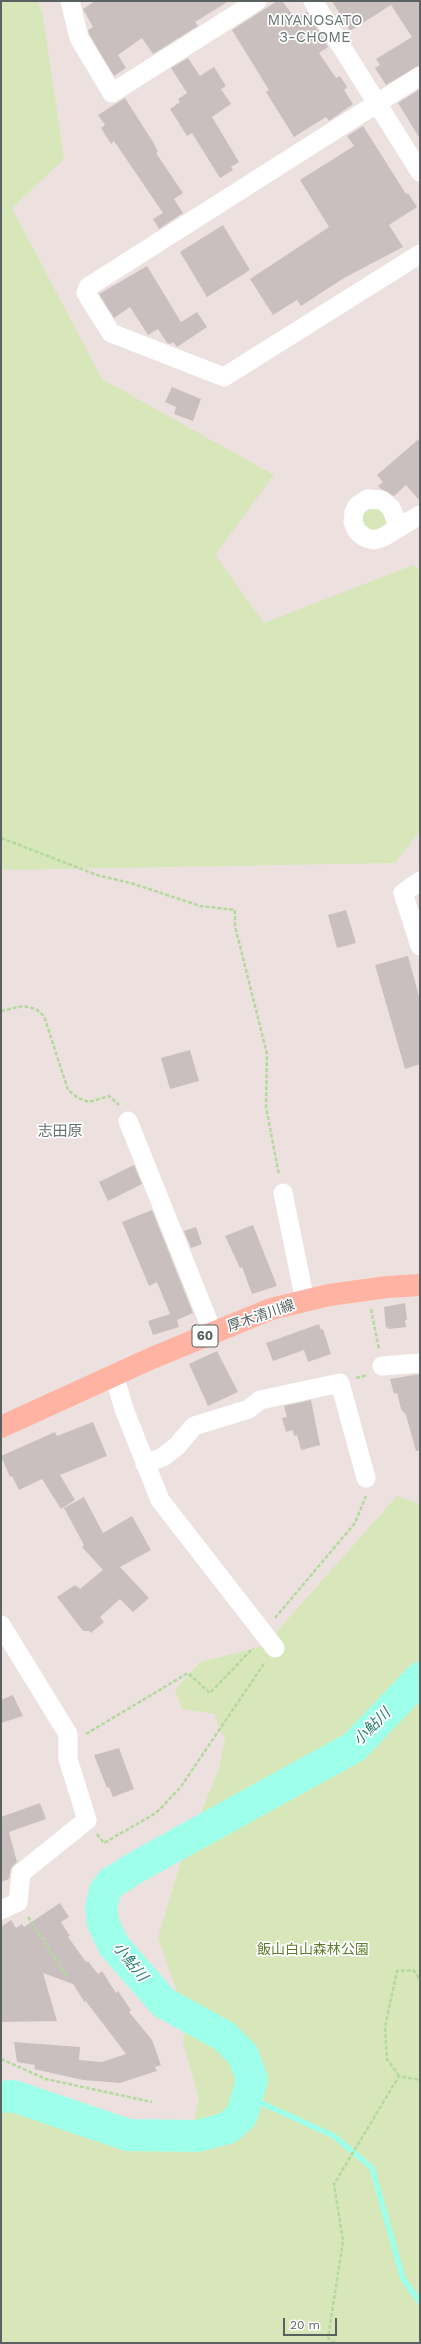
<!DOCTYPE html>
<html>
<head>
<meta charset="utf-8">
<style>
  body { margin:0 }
  #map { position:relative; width:421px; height:2344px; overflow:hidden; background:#ede1e0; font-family:"Work Sans",sans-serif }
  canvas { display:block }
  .frame { position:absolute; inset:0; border:2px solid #596261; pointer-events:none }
  .scale { position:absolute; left:283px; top:2318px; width:54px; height:18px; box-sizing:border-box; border:2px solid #596261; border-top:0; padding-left:5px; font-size:12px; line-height:14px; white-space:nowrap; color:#596261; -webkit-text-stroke:3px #fff; paint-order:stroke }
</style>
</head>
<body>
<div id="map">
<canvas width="421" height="2344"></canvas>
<div class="frame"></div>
<div class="scale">20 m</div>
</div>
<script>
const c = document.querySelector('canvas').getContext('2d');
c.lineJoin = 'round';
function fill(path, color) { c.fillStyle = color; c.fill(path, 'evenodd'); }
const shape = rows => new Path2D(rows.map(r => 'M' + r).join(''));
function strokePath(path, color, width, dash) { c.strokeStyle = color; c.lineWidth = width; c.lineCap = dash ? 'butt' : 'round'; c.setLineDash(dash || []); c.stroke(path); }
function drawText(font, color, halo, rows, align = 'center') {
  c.font = font + ' "Work Sans","Noto Sans JP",sans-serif'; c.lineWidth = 3.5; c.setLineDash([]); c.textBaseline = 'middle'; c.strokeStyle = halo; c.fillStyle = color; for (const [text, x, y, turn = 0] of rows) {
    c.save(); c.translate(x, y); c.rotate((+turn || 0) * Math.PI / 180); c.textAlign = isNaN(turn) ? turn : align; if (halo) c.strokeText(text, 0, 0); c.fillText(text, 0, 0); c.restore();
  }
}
fill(shape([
  [1,1,38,1,43,16,64,159,12,208,102,379,274,475,215,555,264,623,413,565,420,570,420,831,395,863,1,870],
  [381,508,387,522,385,527,366,533,359,514,363,509],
  [397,1496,420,1504,420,2343,1,2343,1,2104,75,2134,136,2138,192,2126,199,2099,183,2042,186,2017,158,1938,179,1867,219,1768,225,1740,214,1714,182,1709,175,1690,200,1662,264,1646]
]), '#d7e7ba');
strokePath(shape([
  [248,2097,334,2136,372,2168,403,2279,420,2302]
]), '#9effea', 5.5);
strokePath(shape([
  [1,2097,13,2096,128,2135,197,2136,228,2128,242,2115,252,2079,243,2055,224,2036,164,2003,114,1946,103,1923,101,1907,105,1891,111,1883,138,1866,354,1747,420,1678]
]), '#9effea', 32);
fill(shape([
  [95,1,229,1,195,22,198,26,153,54,142,38,118,55,126,68,114,76,89,34,88,30,93,27,83,9],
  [277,1,282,1,296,19,307,12,328,47,319,53,336,78,340,76,347,87,344,90,353,104,329,121,326,117,294,137,266,92,269,90,232,30],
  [332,1,420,1,420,65,386,85,375,68,380,65,376,59,412,37,391,5,350,31],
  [188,58,200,76,214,67,226,86,221,89,231,104,212,117,239,162,231,167,233,170,220,178,192,133,187,136,170,109,180,102,178,99,187,93,171,68],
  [420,89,420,139,398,103],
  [125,98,153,142,158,152,156,153,183,193,174,199,183,213,159,229,153,219,163,213,114,141,111,144,101,128,105,125,98,115],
  [363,126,406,194,408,193,417,207,389,225,403,247,344,278,301,306,297,300,273,315,250,279,329,227,300,180,354,146,347,136],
  [223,225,250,270,207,297,180,252],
  [147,266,181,322,197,312,207,327,177,347,173,342,170,344,167,343,158,329,148,335,130,307,114,318,99,294],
  [172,387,201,399,193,421,174,414,176,407,165,402],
  [420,438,420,501,406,485,394,496,381,489,378,486,383,482,377,475],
  [346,910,356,943,337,948,328,915],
  [408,956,420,1000,420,1064,405,1069,375,965],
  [190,1050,199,1081,170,1089,161,1058],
  [134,1165,142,1184,108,1201,99,1182],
  [152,1210,193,1313,177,1320,179,1327,153,1335,148,1321,170,1314,157,1282,149,1286,122,1222],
  [253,1225,277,1286,252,1294,242,1267,240,1268,225,1236],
  [196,1227,202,1244,191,1248,184,1231],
  [405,1303,407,1320,405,1320,406,1327,388,1329,388,1327,386,1328,384,1307],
  [319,1324,321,1330,323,1329,331,1354,308,1362,304,1350,273,1361,266,1343],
  [217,1351,238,1392,208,1406,189,1364],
  [420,1374,420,1450,416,1451,406,1415,401,1409,397,1393,394,1394,390,1379],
  [311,1400,320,1445,301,1450,297,1435,294,1436,293,1430,286,1432,282,1418,287,1417,284,1406],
  [93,1422,107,1456,60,1475,75,1500,61,1509,42,1479,19,1490,12,1476,10,1477,1,1456,55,1432,57,1436],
  [84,1497,103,1533,132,1516,151,1550,120,1567,149,1598,133,1612,120,1599,100,1617,104,1622,91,1633,89,1631,83,1631,57,1597,75,1585,80,1589,103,1570,82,1547,84,1545,64,1508],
  [13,1695,23,1716,1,1723,1,1700],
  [119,1748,134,1789,113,1797,109,1787,107,1788,94,1755],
  [40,1803,46,1819,9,1832,17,1862,11,1868,9,1879,1,1882,1,1817],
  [60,1903,69,1917,61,1922,70,1936,68,1937,86,1962,88,1961,98,1974,102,1971,116,1993,118,1991,131,2010,129,2012,152,2040,161,2065,155,2067,157,2071,120,2083,83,2080,34,2069,35,2065,17,2062,14,2042,80,2047,79,2060,102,2062,126,2054,85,2000,85,2003,73,1984,43,1973,57,2021,1,2022,1,1927,11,1920,16,1928,22,1924,24,1927]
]), '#cabfbf');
strokePath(shape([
  [1,838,97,875,134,884,200,906,235,910,235,926,267,1054,266,1107,279,1175],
  [1,1011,23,1006,36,1009,44,1016,68,1090,78,1098,89,1102,109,1096,119,1105],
  [371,1309,379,1349],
  [356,1378,367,1375],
  [275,1618,355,1523,366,1496],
  [86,1734,188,1673,210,1693,253,1648],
  [97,1834,104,1843,156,1813,180,1788,265,1662],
  [28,1917,66,1975],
  [1,2059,46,2079,152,2102],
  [399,2076,387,2059,385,2027,397,1971,413,1970,420,1979],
  [335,2343,328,2338,343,2241,334,2184,399,2076,420,2080]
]), '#b4d99d', 2.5, [4, 2]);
strokePath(shape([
  [70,1,79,38,112,93,257,1],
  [313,1,420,172],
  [420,76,88,287,86,293,111,333,224,377,420,254],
  [399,527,391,508,382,500,367,499,357,506,354,512,353,522,357,531,364,537,373,540,381,538,385,536,420,515],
  [420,881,403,893,420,946],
  [128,1121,213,1333],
  [283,1193,305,1301],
  [382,1366,420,1363],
  [114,1375,124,1409,160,1500,275,1648],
  [145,1464,163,1457,177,1446,194,1426,249,1409,260,1400,340,1383,366,1478],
  [1,1625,68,1734,68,1759,87,1820,21,1873,18,1902,1,1910]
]), '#fff', 19);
strokePath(shape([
  [1,1427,152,1358,271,1309,329,1295,387,1287,420,1285]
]), '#ffb4a3', 22);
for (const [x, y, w] of [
  [205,1336,26]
]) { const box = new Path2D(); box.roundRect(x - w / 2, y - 11, w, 22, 3); c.fillStyle = '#fff'; c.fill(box); strokePath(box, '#596261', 1); }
drawText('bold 13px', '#596261', null, [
  ["60",205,1336]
]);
drawText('14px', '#596261', '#fff', [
  ["厚木清川線",261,1316,-19]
]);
drawText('14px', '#5e7d2d', '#fff', [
  ["飯山白山森林公園",313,1950]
]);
drawText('15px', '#6a7473', '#fff', [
  ["MIYANOSATO",315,21],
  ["3-CHOME",315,38],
  ["志田原",60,1132]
]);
drawText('italic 15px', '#2a7f73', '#fff', [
  ["小鮎川",372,1727,-45],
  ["小鮎川",130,1962,51]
]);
</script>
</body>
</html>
